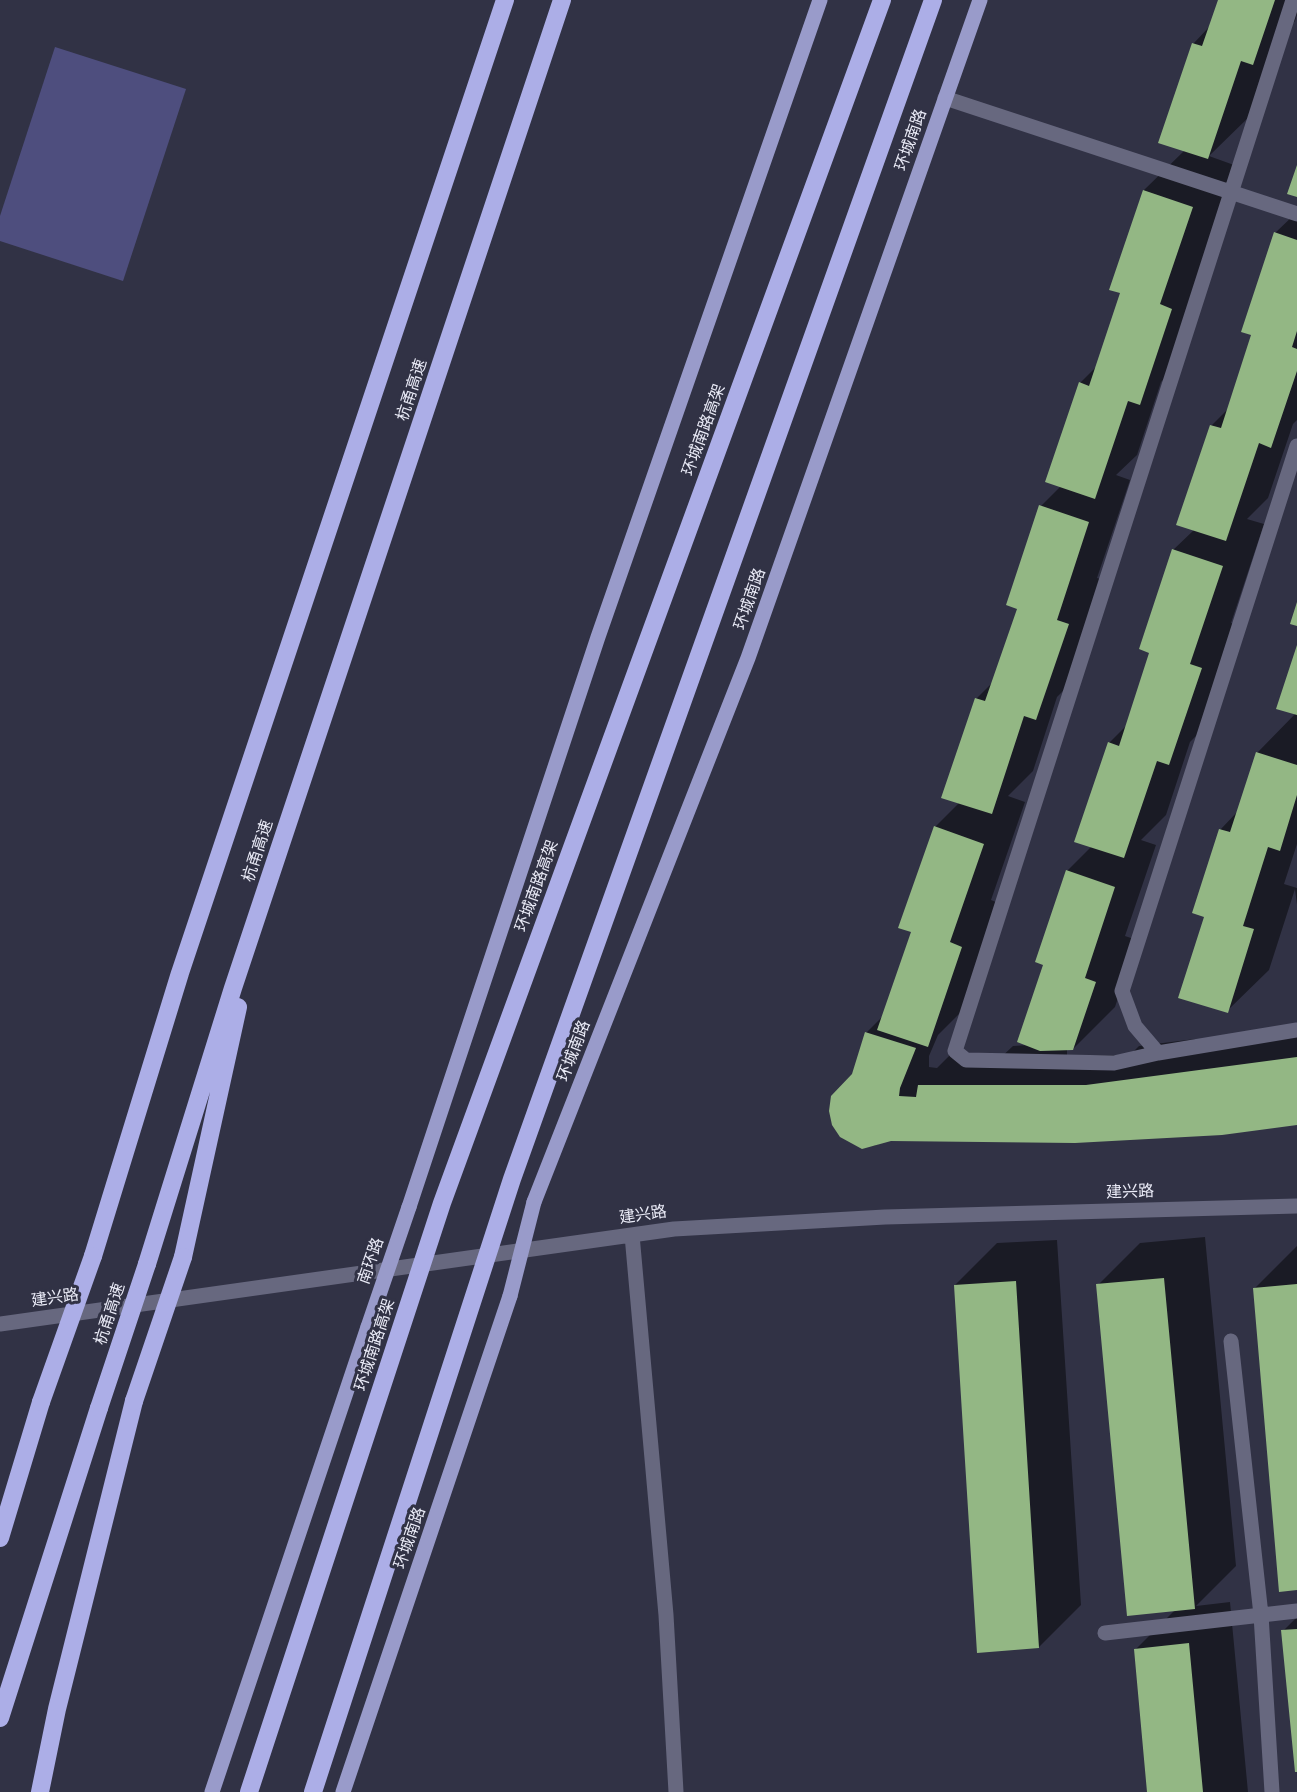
<!DOCTYPE html>
<html>
<head>
<meta charset="utf-8">
<style>
  body { margin:0 }
  canvas { display:block; background:#313245 }
</style>
</head>
<body>
<canvas width="1297" height="1792"></canvas>
<script>
const c = document.querySelector('canvas').getContext('2d');
c.lineJoin = 'round';
function fill(path, color) { c.fillStyle = color; c.fill(path, 'evenodd'); }
const shape = rows => new Path2D(rows.map(r => 'M' + r).join(''));
function strokePath(path, color, width, dash) { c.strokeStyle = color; c.lineWidth = width; c.lineCap = dash ? 'butt' : 'round'; c.setLineDash(dash || []); c.stroke(path); }
function drawText(font, color, halo, rows, align = 'center') {
  c.font = font + ' Cabin,"Noto Sans SC",sans-serif'; c.lineWidth = 6; c.setLineDash([]); c.textBaseline = 'middle'; c.strokeStyle = halo; c.fillStyle = color; for (const [text, x, y, turn = 0] of rows) {
    c.save(); c.translate(x, y); c.rotate((+turn || 0) * Math.PI / 180); c.textAlign = isNaN(turn) ? turn : align; if (halo) c.strokeText(text, 0, 0); c.fillText(text, 0, 0); c.restore();
  }
}
fill(shape([
  [55,47,186,89,123,281,0,241,0,216]
]), '#4e4e7e');
fill(shape([
  [1219,0,1297,0,1297,14,1295,21,1274,42,1250,116,1209,156,1234,165,1182,361,1161,382,1137,455,1116,475,1130,480,1097,578,1110,582,1078,676,1057,697,1033,771,1008,796,1025,802,991,900,1003,905,969,1004,938,1035,929,1056,929,1067,937,1068,950,1055,998,1060,1013,1046,1028,1045,1067,871,1092,846,1109,743,1127,725,1151,652,1173,550,1195,529,1211,426,1229,408,1253,334,1275,233,1297,212,1297,420,1293,424,1268,498,1247,519,1264,524,1231,623,1242,626,1211,721,1190,742,1166,815,1141,840,1156,845,1125,936,1137,940,1115,1007,1073,1049,1067,1049,1067,1055,1117,1055,1131,1054,1139,1046,1195,1039,1196,1046,1297,1024,1297,1124,968,1141,885,1141,874,1146,862,1147,841,1136,866,1033,884,1015,913,932,935,827,960,802,976,699,993,682,1018,608,1041,506,1061,486,1080,383,1098,365,1122,292,1144,190,1185,150,1193,44,1210,26],
  [1297,648,1297,844,1284,884,1297,888,1297,905,1295,889,1269,970,1227,1011,1206,916,1220,830,1238,811,1257,753,1296,713],
  [1205,1237,1236,1566,1196,1606,1230,1602,1248,1792,1149,1792,1136,1649,1176,1609,1098,1285,1140,1243],
  [1057,1240,1081,1605,1039,1647,955,1285,997,1243],
  [1297,1246,1297,1588,1255,1288],
  [1297,1617,1297,1773,1283,1631]
]), '#0007');
fill(shape([
  [1218,0,1275,0,1253,65,1241,61,1208,159,1158,143,1192,43,1202,46],
  [1297,165,1297,197,1287,194],
  [1143,190,1193,207,1160,304,1172,309,1140,405,1128,401,1095,499,1045,482,1079,382,1089,386,1120,293,1109,290],
  [1274,232,1297,240,1297,331,1292,347,1297,349,1297,371,1271,448,1259,443,1226,541,1176,525,1210,425,1221,428,1251,335,1241,332],
  [1039,505,1089,522,1057,620,1069,624,1036,720,1024,716,992,814,941,798,975,698,985,701,1017,609,1006,605],
  [1172,549,1223,566,1190,664,1202,668,1169,765,1157,761,1124,858,1074,842,1108,742,1119,746,1149,653,1139,649],
  [1297,602,1297,626,1290,624],
  [1297,645,1297,715,1276,709],
  [1256,752,1297,765,1297,795,1280,851,1268,847,1243,926,1254,929,1228,1013,1178,998,1204,917,1192,913,1219,829,1230,832],
  [934,826,984,844,950,942,962,947,928,1047,877,1030,911,932,898,928],
  [1066,870,1115,887,1085,978,1096,982,1073,1050,1040,1051,1017,1042,1043,965,1035,962],
  [865,1032,916,1048,900,1088,899,1096,916,1097,918,1085,1086,1085,1297,1057,1297,1125,1222,1135,1075,1143,891,1141,862,1149,840,1137,832,1125,829,1111,831,1096,852,1074],
  [1164,1278,1195,1609,1127,1616,1096,1284],
  [1016,1281,1039,1648,977,1653,954,1285],
  [1297,1284,1297,1590,1279,1592,1253,1288],
  [1297,1629,1297,1772,1295,1772,1281,1630],
  [1189,1643,1203,1792,1147,1792,1134,1649]
]), '#93b784');
strokePath(shape([
  [945,98,1297,214],
  [1297,446,1122,991,1135,1026,1158,1053,1297,1030],
  [1158,1053,1114,1063,966,1060,955,1051,1293,0],
  [632,1235,666,1615,676,1792],
  [0,1324,674,1229,885,1217,1297,1206],
  [1231,1341,1261,1615,1272,1792],
  [1105,1633,1297,1611]
]), '#67687f', 15);
strokePath(shape([
  [534,1202,748,658,980,0],
  [409,1207,598,637,820,0],
  [212,1792,368,1327],
  [343,1792,510,1296]
]), '#999bca', 15);
strokePath(shape([
  [93,1256,180,973,505,0],
  [183,1257,238,1007],
  [147,1264,233,988,562,0],
  [0,1538,41,1402],
  [0,1718,99,1408],
  [40,1792,57,1709,134,1401]
]), '#acaee7', 18);
strokePath(shape([
  [510,1296,534,1202],
  [368,1327,409,1207]
]), '#999bca', 15);
strokePath(shape([
  [134,1401,183,1257],
  [41,1402,93,1256],
  [99,1408,147,1264],
  [249,1792,442,1203,882,0],
  [313,1792,512,1179,933,0]
]), '#acaee7', 18);
drawText('16px', '#eaebf7', '#313245', [
  ["环城南路",911,140,-71],
  ["杭甬高速",412,390,-72],
  ["环城南路高架",704,430,-70],
  ["环城南路",750,599,-71],
  ["杭甬高速",258,851,-72],
  ["环城南路高架",537,886,-70],
  ["环城南路",574,1051,-69],
  ["建兴路",1130,1192,-2],
  ["建兴路",643,1215,-8],
  ["南环路",371,1261,-71],
  ["建兴路",55,1298,-8],
  ["杭甬高速",110,1314,-72],
  ["环城南路高架",375,1345,-72],
  ["环城南路",410,1538,-71]
]);
</script>
</body>
</html>
